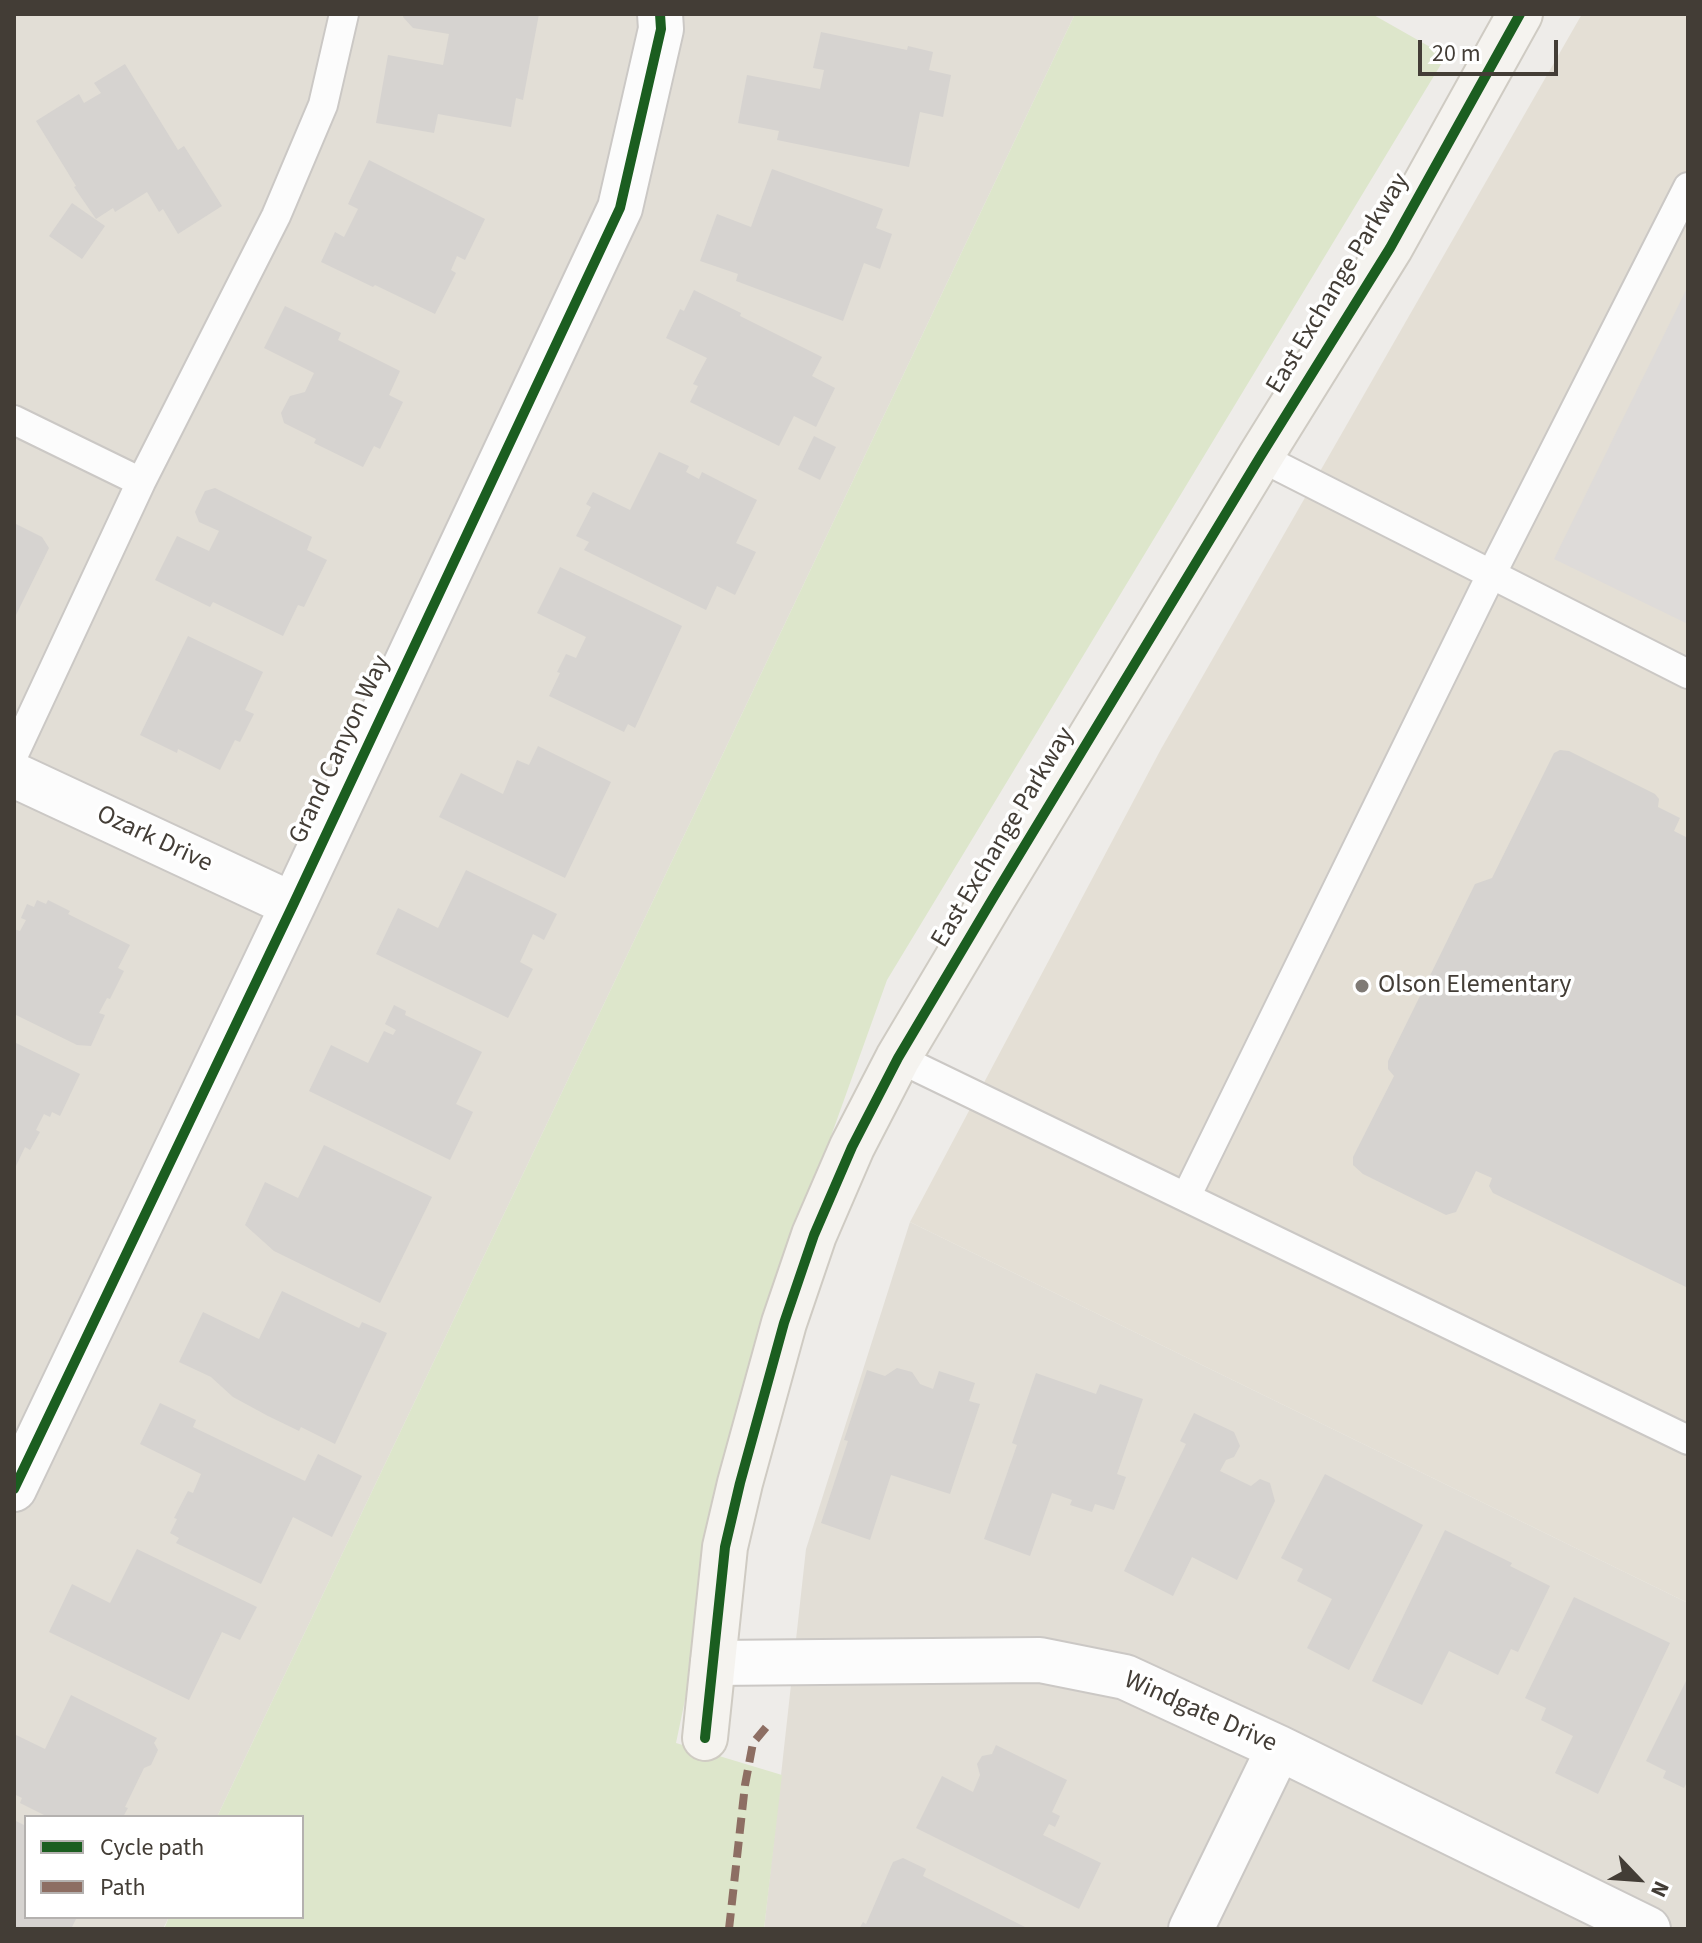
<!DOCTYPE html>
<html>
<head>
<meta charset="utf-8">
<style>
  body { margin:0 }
  #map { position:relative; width:1702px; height:1943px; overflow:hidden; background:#eeece9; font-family:"Source Sans 3",sans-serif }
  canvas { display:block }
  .frame { position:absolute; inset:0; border:16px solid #433d36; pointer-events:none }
  .legend { position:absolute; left:24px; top:1815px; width:280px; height:104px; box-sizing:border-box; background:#fff; border:2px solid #b4b1af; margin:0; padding:10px 14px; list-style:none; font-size:24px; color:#433d36 }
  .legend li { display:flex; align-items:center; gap:16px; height:40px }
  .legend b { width:40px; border:2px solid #b4b1af }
  .north { position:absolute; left:1598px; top:1839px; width:80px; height:80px; -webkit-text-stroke:6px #fff; paint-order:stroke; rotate:115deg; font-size:22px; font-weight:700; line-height:32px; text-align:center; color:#433d36 }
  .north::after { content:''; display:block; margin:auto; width:28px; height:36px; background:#433d36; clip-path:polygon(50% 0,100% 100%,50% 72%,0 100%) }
  .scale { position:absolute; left:1418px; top:40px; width:140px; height:36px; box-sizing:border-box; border:4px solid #433d36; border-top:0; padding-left:10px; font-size:24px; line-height:28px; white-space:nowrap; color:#433d36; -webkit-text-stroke:6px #fff; paint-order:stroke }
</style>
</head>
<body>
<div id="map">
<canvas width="1702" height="1943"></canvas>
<div class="frame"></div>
<ul class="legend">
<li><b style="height:10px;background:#1b5e20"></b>Cycle path</li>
<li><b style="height:10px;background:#8d6e63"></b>Path</li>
</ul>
<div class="north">N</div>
<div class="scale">20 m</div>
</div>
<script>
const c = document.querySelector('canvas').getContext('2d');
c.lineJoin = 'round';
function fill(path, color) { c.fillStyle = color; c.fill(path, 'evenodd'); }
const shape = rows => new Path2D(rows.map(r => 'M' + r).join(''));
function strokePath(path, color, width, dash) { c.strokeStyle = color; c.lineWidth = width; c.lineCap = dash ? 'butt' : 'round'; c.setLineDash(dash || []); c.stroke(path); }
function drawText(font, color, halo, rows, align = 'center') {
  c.font = font + ' "Source Sans 3",sans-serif'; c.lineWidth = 7; c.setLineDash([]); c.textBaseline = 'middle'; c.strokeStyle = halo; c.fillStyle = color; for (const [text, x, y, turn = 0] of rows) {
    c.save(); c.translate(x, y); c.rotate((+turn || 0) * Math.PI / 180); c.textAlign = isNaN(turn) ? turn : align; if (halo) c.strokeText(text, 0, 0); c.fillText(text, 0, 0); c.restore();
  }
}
fill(shape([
  [14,14,1075,14,217,1817,26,1817,26,1917,169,1917,163,1929,14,1929],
  [910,1222,1688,1603,1688,1929,764,1929,806,1549]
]), '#e2ded6');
fill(shape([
  [1582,14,1688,14,1688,1603,910,1222,1161,749]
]), '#e4dfd5');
fill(shape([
  [1075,14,1372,14,1446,56,887,980,764,1323,676,1743,782,1775,764,1929,164,1929,169,1917,302,1917,302,1817,217,1817]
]), '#dde6cb');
fill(shape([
  [1688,286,1688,624,1554,559]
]), '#dedbd9');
fill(shape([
  [404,14,539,14,523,100,516,98,511,127,438,114,434,133,376,123,388,55,443,65,449,34,413,28,403,17],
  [821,32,907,50,908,46,933,52,929,70,951,75,943,117,920,112,909,167,777,140,779,131,738,123,747,75,820,89,824,70,813,68],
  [125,64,178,150,184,146,222,206,178,234,163,209,159,212,147,192,115,212,113,208,96,219,74,187,76,186,36,121,79,94,84,103,101,93,94,83],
  [369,160,485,219,465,260,457,256,451,270,456,273,435,314,375,285,373,287,321,262,335,232,344,237,358,209,348,204],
  [772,169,883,209,876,228,892,234,880,269,864,263,843,321,736,281,738,274,700,261,717,214,751,227],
  [72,203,105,226,82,259,49,236],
  [694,290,741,313,740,316,822,357,812,376,835,388,816,427,794,416,779,446,690,402,698,386,693,384,707,358,666,338,680,309,684,311],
  [285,306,341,333,338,340,400,371,389,395,403,402,380,449,374,446,363,467,314,443,316,439,284,423,281,413,290,396,305,392,314,373,264,348],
  [814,436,836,447,820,480,798,469],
  [659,452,689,466,686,472,699,479,702,472,757,500,736,543,756,552,735,595,717,586,706,610,584,550,589,542,576,536,591,507,586,504,593,492,630,510],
  [215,488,312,537,307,550,327,560,304,607,298,605,283,636,213,602,210,607,155,580,177,536,209,551,219,531,199,522,195,512,205,491],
  [16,524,42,537,49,548,14,619],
  [560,567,682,626,635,728,628,724,624,732,549,696,560,673,557,672,566,654,576,658,586,637,537,613],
  [188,636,263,672,245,710,254,714,240,742,235,740,220,770,178,749,177,753,140,735],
  [538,746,611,782,565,878,439,817,461,773,503,794,517,760,529,765],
  [1560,750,1569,751,1655,794,1659,799,1658,807,1680,818,1674,831,1688,838,1688,1288,1493,1193,1489,1186,1492,1178,1476,1171,1456,1212,1446,1215,1363,1174,1353,1165,1353,1157,1394,1076,1388,1069,1388,1061,1475,884,1492,878,1554,753],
  [466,870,557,914,544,940,533,934,520,962,533,969,508,1018,376,954,398,908,438,928],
  [37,900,46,904,48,900,70,911,68,914,130,945,118,968,124,971,110,999,107,998,99,1013,105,1015,91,1046,77,1045,14,1014,14,929,20,931,26,920,21,918,27,904,34,907],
  [394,1005,406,1011,405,1015,482,1052,456,1104,473,1112,450,1160,309,1091,331,1045,368,1063,384,1031,393,1035,396,1030,385,1024],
  [14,1042,80,1074,60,1116,52,1112,50,1117,44,1114,36,1130,40,1132,30,1150,25,1147,16,1166,14,1165],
  [324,1145,432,1197,380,1303,274,1251,245,1225,265,1182,298,1198],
  [282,1291,359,1328,362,1322,387,1333,335,1444,301,1427,299,1431,268,1416,233,1397,211,1377,179,1362,203,1312,259,1339],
  [897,1368,912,1372,920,1384,933,1389,939,1371,975,1383,969,1401,980,1404,950,1494,891,1475,870,1540,821,1523,848,1441,844,1440,867,1370,885,1376],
  [1036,1373,1096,1394,1100,1384,1143,1399,1117,1474,1126,1477,1114,1510,1095,1504,1092,1512,1070,1505,1072,1500,1052,1493,1030,1556,984,1539,1017,1445,1012,1443],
  [160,1403,196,1420,193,1427,305,1481,318,1454,362,1476,332,1537,293,1517,261,1584,176,1543,179,1538,170,1533,177,1519,174,1518,188,1491,193,1493,201,1474,140,1444],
  [1194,1413,1234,1432,1240,1446,1234,1457,1226,1460,1220,1471,1251,1486,1260,1479,1270,1483,1275,1501,1237,1580,1192,1557,1173,1596,1124,1571,1186,1444,1180,1441],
  [1325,1474,1423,1525,1349,1670,1307,1648,1332,1599,1297,1581,1303,1569,1281,1558],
  [1445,1530,1512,1563,1510,1566,1550,1586,1518,1652,1511,1649,1498,1675,1449,1651,1422,1705,1372,1681],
  [137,1549,257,1607,240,1640,222,1632,189,1700,49,1632,72,1584,110,1603],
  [1574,1597,1670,1643,1598,1794,1555,1773,1573,1736,1541,1720,1546,1708,1525,1698],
  [1688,1677,1688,1780,1684,1788,1663,1778,1666,1771,1646,1761],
  [71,1695,157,1738,154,1743,158,1750,151,1765,144,1768,125,1807,128,1808,123,1817,48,1817,20,1803,22,1798,14,1794,14,1734,45,1749],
  [996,1745,1067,1780,1052,1812,1060,1816,1055,1827,1049,1824,1043,1835,1101,1863,1079,1909,916,1828,942,1776,973,1792,980,1775,977,1764,982,1756,992,1754],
  [14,1820,26,1826,26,1917,77,1917,71,1929,14,1929],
  [903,1858,926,1869,923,1876,1029,1929,859,1929,863,1922,866,1924,893,1862]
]), '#d6d3d0');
const lane = shape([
  [14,420,141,482],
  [1260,457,1688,674],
  [14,754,141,482,276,216,323,105,344,14],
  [898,1058,1688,1440],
  [1186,1197,1491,575,1688,187]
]);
const street = shape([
  [14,775,293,905],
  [14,1489,293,905,620,208,661,29,660,14],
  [713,1663,1040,1660,1125,1677,1279,1748,1648,1929],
  [1191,1929,1279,1748]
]);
const secondary = shape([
  [705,1738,725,1547,740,1483,784,1323,814,1235,852,1147,898,1058,993,898,1260,457,1390,248,1520,14]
]);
strokePath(lane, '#cbc8c5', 32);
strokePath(street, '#cbc8c5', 48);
strokePath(secondary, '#cfcbc3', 48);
strokePath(lane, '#fcfcfc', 28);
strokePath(street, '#fcfcfc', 44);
strokePath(secondary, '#f5f3ef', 44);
strokePath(shape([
  [729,1929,745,1785,753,1743,768,1725]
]), '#8d6e63', 8, [16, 8]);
strokePath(shape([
  [14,1489,293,905,620,208,661,29,660,14],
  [705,1738,725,1547,740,1483,784,1323,814,1235,852,1147,898,1058,993,898,1260,457,1390,248,1520,14]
]), '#1b5e20', 10);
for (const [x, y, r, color] of [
  [1362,986,8,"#7f7a75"]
]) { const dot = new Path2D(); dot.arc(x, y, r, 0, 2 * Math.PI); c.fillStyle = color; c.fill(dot); strokePath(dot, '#fff', 3); }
drawText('26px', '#433d36', '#fff', [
  ["East Exchange Parkway",1339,284,-59],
  ["Grand Canyon Way",341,750,-65],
  ["East Exchange Parkway",1004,838,-59],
  ["Ozark Drive",154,840,25],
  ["Windgate Drive",1200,1713,24]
]);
drawText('26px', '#433d36', '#fff', [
  ["Olson Elementary",1378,986]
], 'left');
</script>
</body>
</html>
